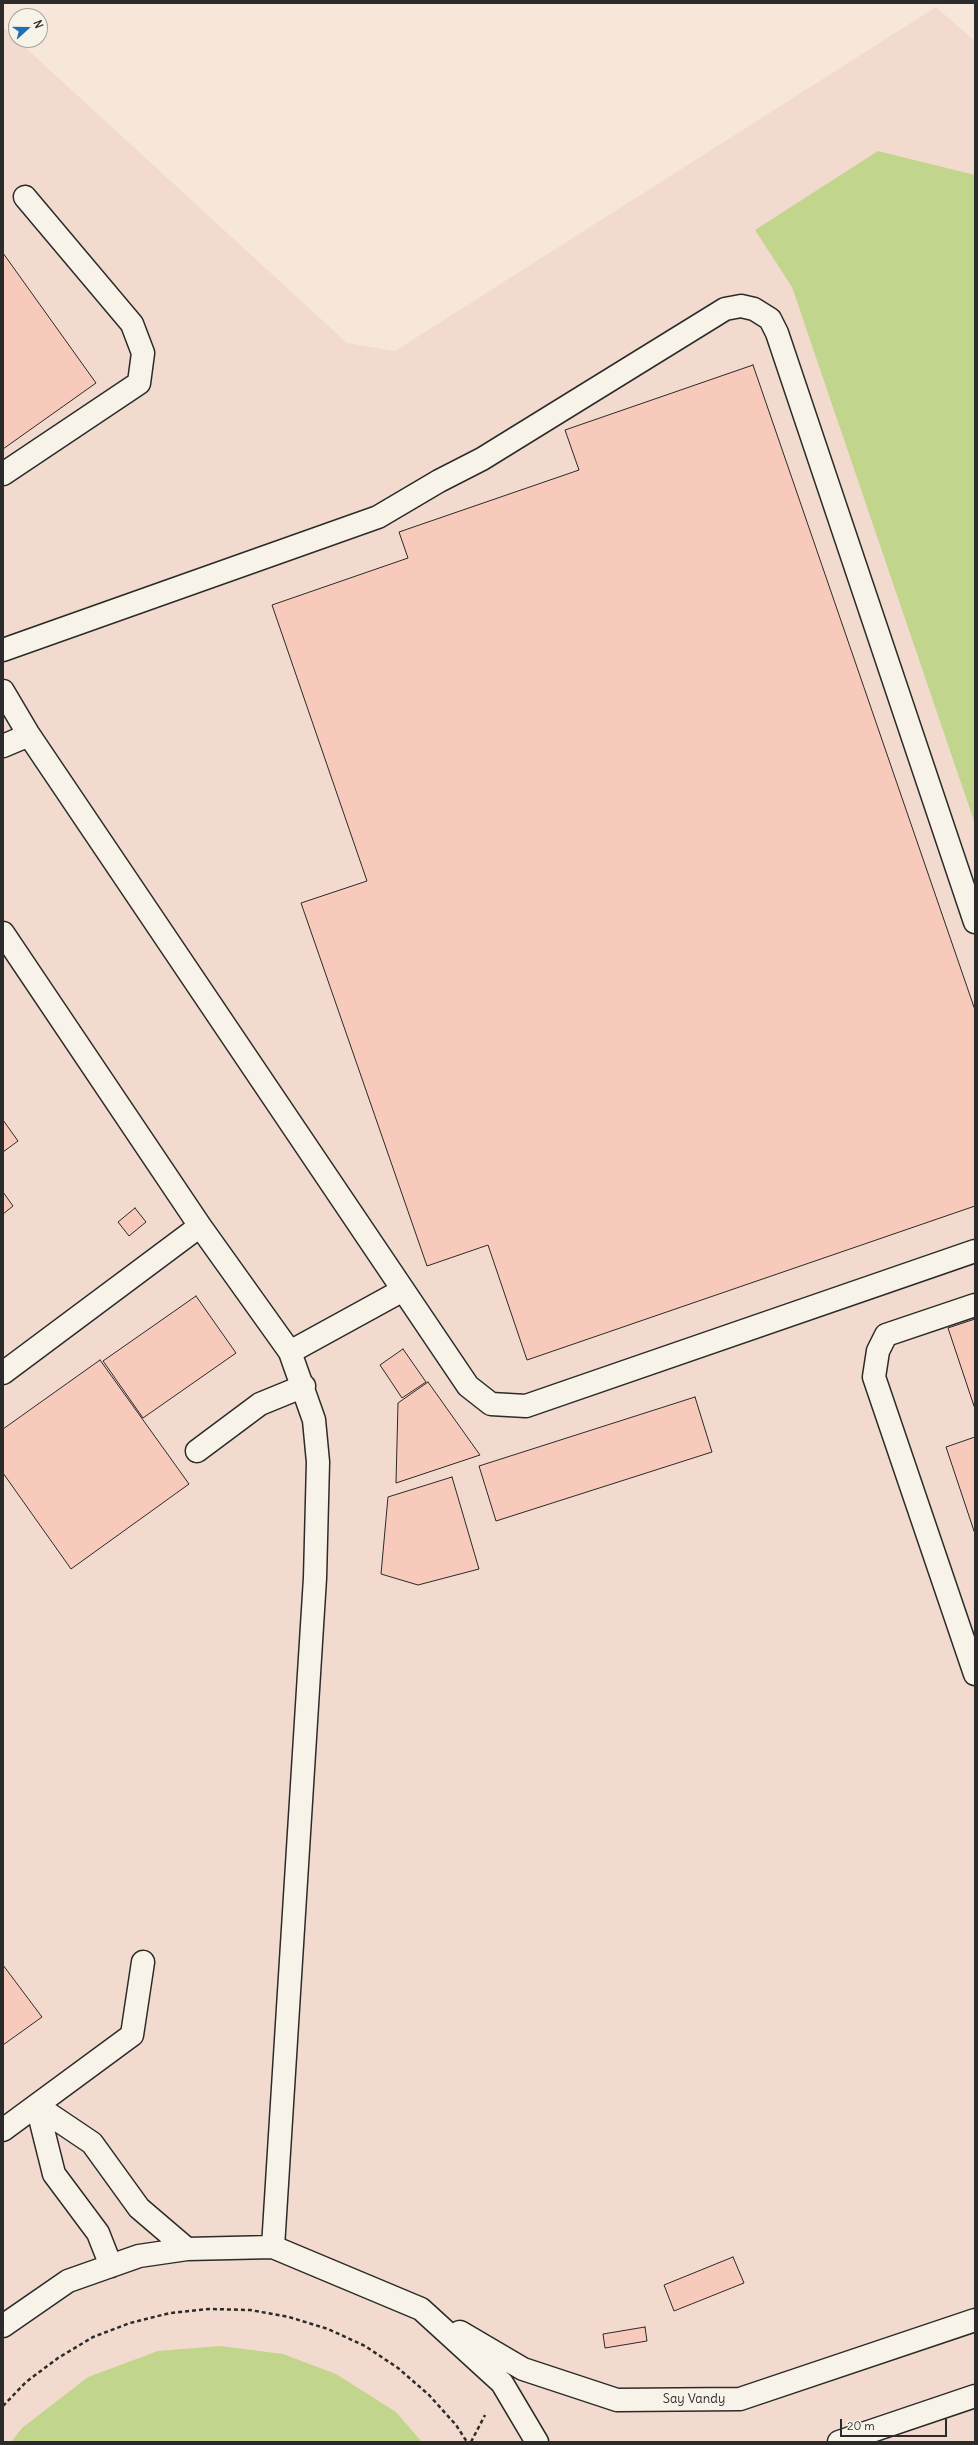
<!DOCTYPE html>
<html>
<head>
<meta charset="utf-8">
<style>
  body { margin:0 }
  #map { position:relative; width:978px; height:2445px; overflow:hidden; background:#f7e7da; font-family:Delius,sans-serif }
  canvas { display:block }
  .frame { position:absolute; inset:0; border:4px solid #2b2b2b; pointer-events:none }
  .north { position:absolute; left:8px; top:8px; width:40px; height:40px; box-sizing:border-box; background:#f7f3e8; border:1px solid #a5a39c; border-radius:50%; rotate:69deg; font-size:11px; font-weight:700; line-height:16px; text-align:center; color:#2b2b2b }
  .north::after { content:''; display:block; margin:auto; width:14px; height:18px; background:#1f6fb2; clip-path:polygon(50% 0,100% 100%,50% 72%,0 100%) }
  .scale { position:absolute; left:840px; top:2419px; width:107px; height:18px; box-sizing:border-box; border:2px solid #2b2b2b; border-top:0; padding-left:5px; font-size:12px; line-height:14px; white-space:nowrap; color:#2b2b2b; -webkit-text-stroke:3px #f7f3e8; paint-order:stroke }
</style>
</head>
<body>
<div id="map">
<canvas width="978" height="2445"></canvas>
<div class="frame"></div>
<div class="north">N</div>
<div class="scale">20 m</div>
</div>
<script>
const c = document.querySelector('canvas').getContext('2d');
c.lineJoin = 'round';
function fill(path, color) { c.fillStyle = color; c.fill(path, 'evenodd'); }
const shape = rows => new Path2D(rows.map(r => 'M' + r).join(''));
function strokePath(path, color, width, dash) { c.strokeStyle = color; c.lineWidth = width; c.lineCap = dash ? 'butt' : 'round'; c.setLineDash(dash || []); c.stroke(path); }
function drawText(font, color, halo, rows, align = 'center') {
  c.font = font + ' Delius,sans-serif'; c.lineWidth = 3; c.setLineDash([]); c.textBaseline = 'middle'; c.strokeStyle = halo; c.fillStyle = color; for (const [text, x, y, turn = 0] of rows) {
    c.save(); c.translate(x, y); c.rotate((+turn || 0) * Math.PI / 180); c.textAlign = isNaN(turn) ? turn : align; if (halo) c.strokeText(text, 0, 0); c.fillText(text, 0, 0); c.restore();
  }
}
fill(shape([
  [936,7,975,41,975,2442,3,2442,3,27,347,343,395,351]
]), '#f3dace');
fill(shape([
  [878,151,975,175,975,824,792,287,755,230],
  [220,2346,283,2354,336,2374,396,2412,422,2442,11,2442,22,2428,88,2377,158,2351]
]), '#c1d68c');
const building = shape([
  [3,253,96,383,3,449,3,253],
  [753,365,975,1010,975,1206,527,1360,488,1245,427,1266,301,903,367,881,272,605,408,558,399,532,579,470,565,430,753,365],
  [3,1120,18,1141,3,1152,3,1120],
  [3,1192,13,1206,3,1214,3,1192],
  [135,1208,146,1222,129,1236,118,1222,135,1208],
  [196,1296,236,1353,143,1418,103,1361,196,1296],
  [975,1319,975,1409,948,1328,975,1319],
  [403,1349,426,1382,402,1398,380,1365,403,1349],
  [100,1360,189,1484,71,1569,3,1473,3,1429,100,1360],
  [428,1382,480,1455,396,1483,398,1403,428,1382],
  [695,1397,712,1452,496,1521,479,1466,695,1397],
  [975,1437,975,1534,946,1447,975,1437],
  [452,1477,479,1569,418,1585,381,1574,388,1497,452,1477],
  [3,1965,42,2017,3,2045,3,1965],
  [733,2257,744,2283,674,2311,664,2285,733,2257],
  [645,2327,647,2341,605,2348,603,2334,645,2327]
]);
fill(building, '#f8cabb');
strokePath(building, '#2b2b2b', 1);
const minor = shape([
  [3,474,139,383,143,353,132,324,25,197],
  [3,650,378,517,439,481,482,459,725,309,741,306,754,309,770,319,777,333,975,922],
  [3,691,29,735,441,1346,468,1386,491,1404,526,1406,975,1251],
  [3,746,29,735],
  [3,933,200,1226,290,1352,314,1420,318,1462,315,1578,273,2247],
  [975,1305,886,1335,878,1351,874,1377,975,1674],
  [290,1352,403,1290],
  [3,1373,200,1226],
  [197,1451,260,1404,304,1386],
  [37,2106,92,2143,139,2208,187,2249],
  [37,2106,54,2174,98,2233,111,2266],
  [3,2130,132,2035,143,1962],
  [3,2326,68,2281,139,2256,187,2249,273,2247,421,2309,502,2383,537,2442],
  [460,2332,523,2369,617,2400,740,2399,975,2320],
  [839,2442,975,2396]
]);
strokePath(minor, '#2b2b2b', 25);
strokePath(shape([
  [3,2406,26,2382,58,2358,93,2337,130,2323,170,2313,209,2309,250,2310,289,2317,328,2329,365,2346,398,2368,429,2395,456,2425,467,2442],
  [471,2442,485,2415]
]), '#2b2b2b', 2.5, [4, 3]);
strokePath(minor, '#f7f3e8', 22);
drawText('13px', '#2b2b2b', '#f7f3e8', [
  ["Say Vandy",694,2399]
]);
</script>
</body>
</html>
